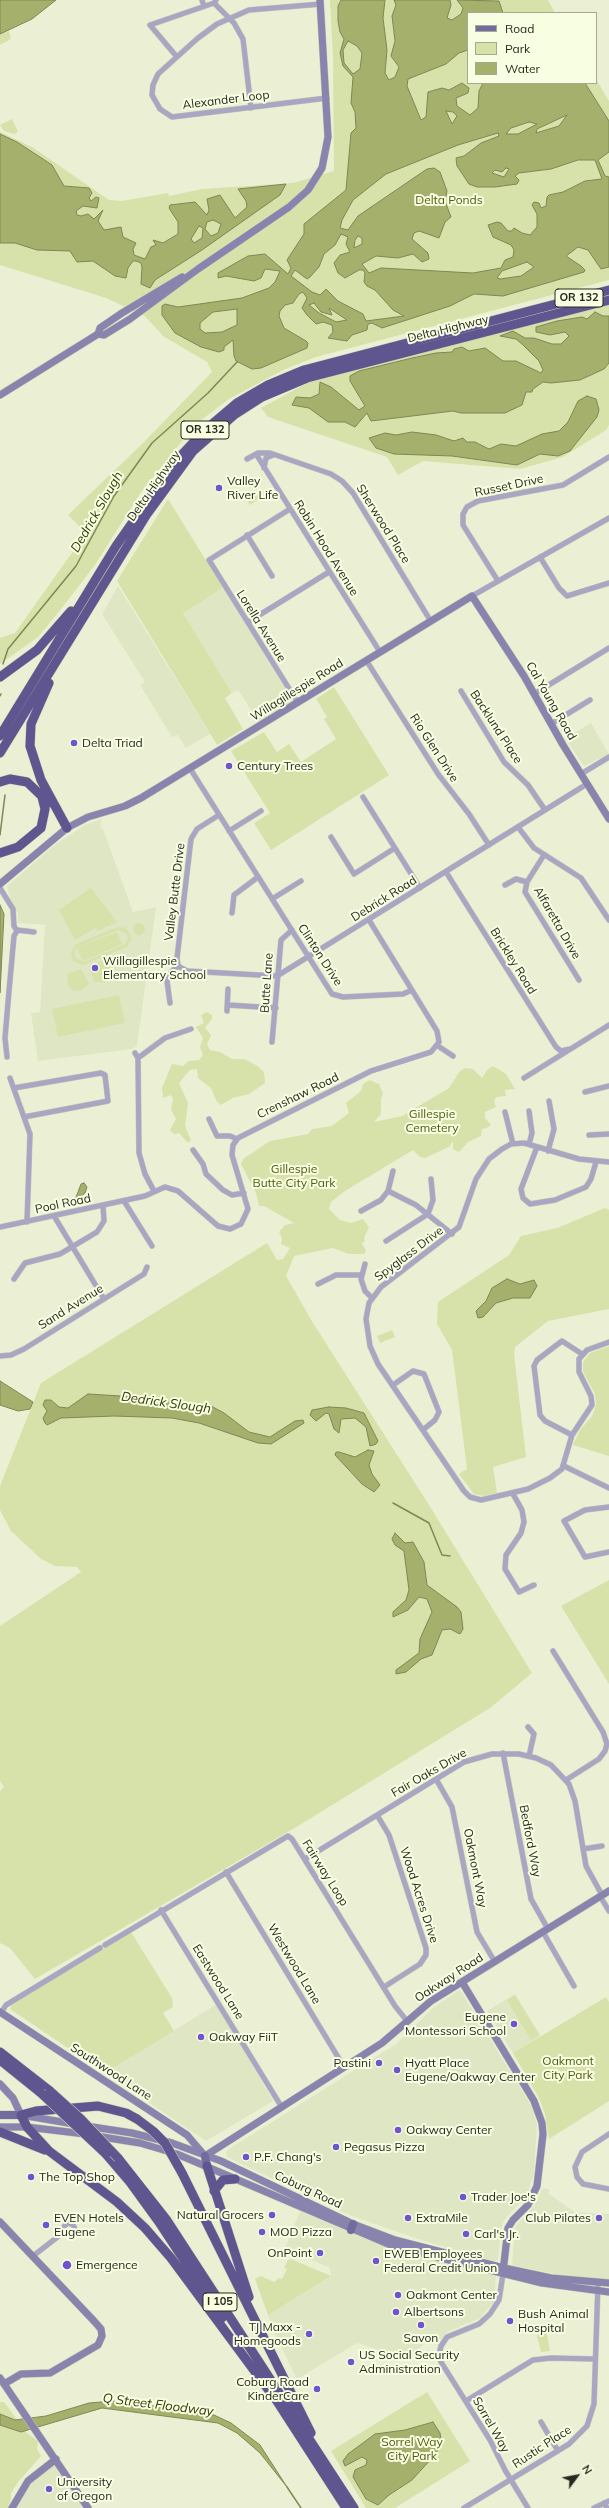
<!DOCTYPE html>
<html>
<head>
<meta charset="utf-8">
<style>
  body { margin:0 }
  #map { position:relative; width:609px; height:2508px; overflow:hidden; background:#ebf0d5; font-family:Mulish,sans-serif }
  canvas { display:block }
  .legend { position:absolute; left:467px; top:12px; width:130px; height:72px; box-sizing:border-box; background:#f8fee2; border:1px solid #a4a994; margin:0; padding:5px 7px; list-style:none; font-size:12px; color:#27291f }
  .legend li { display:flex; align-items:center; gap:8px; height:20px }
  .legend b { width:20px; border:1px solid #a4a994 }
  .north { position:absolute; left:557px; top:2456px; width:40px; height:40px; -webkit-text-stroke:3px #f8fee2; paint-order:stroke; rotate:58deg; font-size:11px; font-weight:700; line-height:16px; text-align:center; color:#27291f }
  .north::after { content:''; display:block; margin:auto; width:14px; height:18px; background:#27291f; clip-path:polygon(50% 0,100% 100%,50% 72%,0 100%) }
</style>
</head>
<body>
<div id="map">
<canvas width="609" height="2508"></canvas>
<ul class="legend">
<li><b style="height:5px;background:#726b9e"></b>Road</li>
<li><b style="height:11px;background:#d7e1aa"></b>Park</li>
<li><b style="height:11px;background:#a5b06c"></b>Water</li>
</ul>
<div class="north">N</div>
</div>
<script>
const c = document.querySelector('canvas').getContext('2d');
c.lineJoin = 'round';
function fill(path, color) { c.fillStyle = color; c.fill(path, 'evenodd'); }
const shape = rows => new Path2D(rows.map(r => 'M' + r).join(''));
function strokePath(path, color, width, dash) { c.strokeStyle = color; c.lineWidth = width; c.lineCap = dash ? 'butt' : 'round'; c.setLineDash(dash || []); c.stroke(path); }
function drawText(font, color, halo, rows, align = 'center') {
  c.font = font + ' Mulish,sans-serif'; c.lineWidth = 4; c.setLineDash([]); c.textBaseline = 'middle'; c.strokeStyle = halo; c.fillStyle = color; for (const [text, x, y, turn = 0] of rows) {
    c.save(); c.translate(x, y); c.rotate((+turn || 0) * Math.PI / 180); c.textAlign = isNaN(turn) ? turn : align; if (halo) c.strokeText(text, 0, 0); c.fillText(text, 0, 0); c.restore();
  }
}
fill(shape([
  [118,586,210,734,186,748,178,735,172,737,140,685,145,682,102,614],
  [223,588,293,701,259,722,238,690,232,693,183,613],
  [591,723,609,754,584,766,565,738],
  [102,819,100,828,103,829,133,912,156,907,137,1046,132,1049,38,1061,31,1013,40,1012,45,925,18,923,18,912,13,909,7,886,56,844,85,825],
  [460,1990,532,2107,537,2124,534,2173,527,2195,505,2219,501,2228,498,2261,492,2261,418,2239,349,2215,227,2157,226,2152,229,2149,396,2044,433,2008],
  [515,1994,541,2036,513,2053,487,2011],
  [217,2004,273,2101,206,2141,105,2073],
  [543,2188,549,2189,549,2194,575,2212,609,2214,609,2282,583,2280,512,2265,515,2227,534,2206],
  [300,2211,373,2242,496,2276,494,2302,480,2318,447,2332,441,2339,430,2337,421,2347,405,2358,357,2343,297,2379,271,2326,268,2315,331,2276,330,2268,285,2248],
  [56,2459,88,2508,12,2508,28,2481]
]), '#dfe6c4');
fill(shape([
  [330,0,548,0,555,13,468,13,468,83,596,83,596,79,609,101,609,280,316,357,283,370,229,399,196,424,141,492,95,565,58,613,38,637,0,664,0,638,15,633,86,533,68,515,141,445,212,372,207,362,163,336,145,316,106,298,0,265,0,132,32,147,109,200,122,201,168,193,169,196,202,189,293,183,334,171,333,57],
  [9,31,11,39,0,45,0,34],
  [12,119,18,132,14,134,4,131,0,125],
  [609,304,609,425,606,430,563,457,520,469,423,461,398,475,387,457,268,417,261,408,309,382],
  [257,493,260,498,250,505,246,499],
  [168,499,223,588,183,613,232,693,225,698,243,729,217,745,117,581],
  [334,687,389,775,271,850,254,823,270,813,231,751,264,732,277,752,289,744,301,762,336,739,324,719,327,717,316,699],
  [91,888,117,922,98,931,95,928,75,940,59,910],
  '133 929a6 6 0 1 1 12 0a6 6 0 1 1-12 0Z',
  [118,927,126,928,130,934,131,940,127,947,83,965,73,961,71,952,76,944],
  [118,930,127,934,128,940,125,944,84,962,76,958,74,952,78,947],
  [117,932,122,944,83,961,77,948],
  [104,960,111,969,111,977,104,982,94,982,89,966],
  [81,969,89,984,80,991,74,991,68,985,67,974],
  [119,995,125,1023,58,1037,52,1009],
  [207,1012,212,1015,212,1019,205,1028,211,1035,207,1044,210,1050,220,1052,232,1059,244,1059,256,1065,264,1072,265,1083,249,1094,233,1098,221,1105,217,1102,211,1088,198,1078,197,1069,190,1070,179,1083,188,1103,185,1126,191,1140,188,1143,179,1133,174,1134,170,1130,176,1119,171,1110,173,1098,171,1095,163,1098,162,1088,172,1064,183,1066,189,1061,199,1060,203,1055,200,1047,203,1038,196,1027,204,1023,201,1015],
  [493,1066,506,1074,515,1089,505,1090,506,1096,496,1097,494,1101,496,1107,485,1112,485,1118,491,1125,487,1128,482,1129,481,1136,468,1142,459,1152,453,1149,453,1141,449,1147,425,1158,420,1157,413,1150,345,1191,331,1202,329,1209,340,1220,351,1223,363,1219,369,1227,364,1238,365,1241,362,1243,366,1251,364,1254,349,1254,333,1248,294,1256,286,1276,313,1323,429,1505,532,1673,490,1708,298,1826,35,1979,10,1948,0,1943,0,1791,4,1787,0,1781,0,1626,81,1572,77,1567,55,1566,41,1559,11,1531,0,1510,0,1486,41,1383,267,1243,277,1260,283,1259,290,1248,281,1244,282,1238,279,1232,285,1225,294,1223,264,1206,259,1206,256,1193,241,1164,243,1159,270,1141,308,1134,312,1129,332,1126,349,1113,346,1103,361,1091,363,1084,370,1080,379,1084,383,1094,381,1099,381,1114,374,1122,402,1116,449,1088,460,1071,465,1068,473,1069,482,1078,487,1070],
  [605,1208,609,1210,609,1309,548,1321,515,1347,514,1354,526,1457,493,1467,497,1493,484,1496,474,1494,459,1474,467,1469,452,1350,437,1324,438,1302,509,1255,521,1236,557,1228],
  [392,1330,395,1337,380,1343,377,1336],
  [609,1346,609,1456,573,1445,580,1430,592,1416,596,1405,595,1394,583,1372,583,1362,590,1353],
  [609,1580,609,1684,561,1606],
  [131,1932,172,1998,173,2007,163,2013,174,2031,105,2073,10,2009,12,2004],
  [515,1995,539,2035,531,2040,507,2000],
  [606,1997,609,2002,609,2101,549,2139,545,2114,539,2098,513,2053],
  [291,2259,331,2276,268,2315,255,2279,261,2276,274,2282,279,2278,282,2279,287,2269,284,2268,288,2260],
  [541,2329,546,2329,550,2351,541,2352,537,2336],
  [427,2392,470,2461,395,2508,366,2508,331,2451],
  [0,2402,4,2402,27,2433,38,2441,37,2449,41,2456,18,2482,11,2493,11,2499,8,2508,0,2508]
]), '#d7e1aa');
const water = shape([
  [0,0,56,0,32,19,0,34,0,0],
  [341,0,385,0,383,18,387,50,385,73,389,80,395,77,399,67,391,56,395,41,392,16,396,5,394,0,450,0,451,5,447,18,452,20,461,14,463,8,457,0,499,1,503,13,468,13,468,50,459,53,446,64,408,79,407,86,421,120,426,117,428,92,442,88,449,90,462,83,469,88,468,93,456,98,457,106,470,115,478,108,479,91,483,83,585,83,609,121,609,152,598,160,605,176,609,177,609,267,601,269,588,250,578,247,566,256,581,266,585,270,584,272,503,296,474,294,450,306,382,328,372,323,368,324,367,330,352,335,347,341,328,338,333,332,332,325,323,322,316,324,307,315,302,308,307,298,303,292,299,294,293,303,285,305,280,311,279,316,284,328,306,341,308,343,307,348,261,368,252,369,236,361,234,356,233,340,224,347,224,350,219,352,201,347,175,333,162,315,162,306,165,304,178,307,242,298,269,288,275,282,280,271,265,269,261,278,254,281,226,276,218,278,218,273,248,256,265,254,288,274,291,268,287,260,304,234,304,224,346,190,351,133,356,128,355,112,351,103,353,77,343,66,340,53,344,39,340,32,338,21,338,6,341,0],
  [348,41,357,46,362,53,360,69,353,74,344,63,343,50,348,41],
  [446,111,453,112,457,116,452,124,446,111],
  [567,115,559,126,536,133,537,129,567,115],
  [529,122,537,124,518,134,506,134,511,128,529,122],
  [498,133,499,136,481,143,464,156,456,158,457,166,469,184,477,187,495,187,517,184,519,180,515,176,519,173,551,169,578,160,595,160,602,179,585,181,563,192,549,195,547,197,546,206,541,208,539,203,534,202,532,205,537,214,537,227,530,235,522,233,514,228,512,231,508,231,501,223,497,222,488,225,493,237,511,245,514,250,513,257,505,260,501,268,473,273,381,268,369,273,362,264,376,256,398,258,413,254,422,262,429,259,428,253,412,239,414,233,419,231,439,238,445,222,451,217,445,201,447,191,440,172,434,168,427,169,358,216,348,230,340,228,342,220,353,200,386,174,458,145,498,133],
  [506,168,509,169,504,177,492,173,495,170,502,172,506,168],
  [341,234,348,237,346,244,350,252,340,255,334,263,338,273,345,278,359,270,363,270,365,273,364,282,367,286,375,290,393,310,404,316,366,321,363,314,338,301,326,289,320,295,312,292,291,276,295,270,307,279,310,277,319,267,324,254,335,245,341,234],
  [358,236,362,238,362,244,354,248,355,240,358,236],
  [527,262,534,267,521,276,500,279,497,278,502,271,527,262],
  [314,303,321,312,332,315,329,308,347,320,336,322,319,313,309,305,314,303],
  [237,309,237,325,222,332,205,333,200,329,200,323,213,312,237,309],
  [0,134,17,142,46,161,52,165,64,186,89,188,92,193,89,198,91,201,96,197,99,198,97,208,83,206,76,211,77,215,81,216,88,214,94,219,103,210,98,221,104,230,121,227,123,237,136,243,133,249,134,255,145,259,151,247,156,245,153,240,163,243,178,234,178,222,169,208,170,205,195,202,207,215,209,210,207,199,220,195,235,218,247,207,246,201,238,189,286,184,280,195,202,250,155,280,150,288,141,284,142,267,141,263,136,261,133,261,128,268,126,278,115,276,93,261,77,262,70,251,37,250,15,243,0,243,0,134],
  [213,220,221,224,218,233,211,236,205,229,207,222,213,220],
  [199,226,203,228,202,238,194,243,191,239,199,226],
  [595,312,603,316,609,316,609,363,604,369,580,380,551,383,543,382,533,389,532,392,526,392,522,405,505,413,461,413,453,411,371,421,367,413,355,427,345,422,328,422,309,408,292,405,296,397,310,398,319,394,320,382,331,387,359,410,365,406,350,381,350,376,359,371,412,358,436,353,452,352,454,349,462,347,469,351,485,348,503,361,516,361,541,373,543,370,539,361,522,344,516,339,500,336,513,331,525,338,534,338,552,344,561,344,569,336,565,332,550,335,536,332,536,327,557,321,582,317,587,319,595,312],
  [587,396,596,399,599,410,597,417,570,451,558,456,540,454,517,465,452,456,394,454,376,448,369,438,385,433,396,435,412,432,436,435,454,441,463,438,467,442,475,442,489,449,501,444,516,446,542,434,559,431,568,422,578,401,587,396],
  [0,905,4,914,0,993,0,905],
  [84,1183,87,1187,85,1193,73,1204,62,1205,63,1199,71,1202,75,1200,81,1184,84,1183],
  [507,1279,520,1284,534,1280,537,1286,530,1298,513,1298,496,1303,483,1317,478,1318,476,1311,486,1301,492,1288,507,1279],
  [0,1381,33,1402,30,1409,18,1411,0,1405,0,1381],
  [88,1394,152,1398,211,1406,224,1413,249,1432,270,1437,295,1421,303,1420,304,1423,271,1444,258,1443,199,1423,172,1418,114,1416,61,1418,47,1425,45,1423,43,1418,47,1411,43,1405,45,1400,51,1400,59,1407,68,1408,88,1394],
  [329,1407,346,1408,364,1413,378,1441,376,1444,370,1446,366,1427,355,1418,341,1419,339,1433,334,1429,329,1414,326,1413,316,1421,310,1415,312,1410,329,1407],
  [368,1450,374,1451,369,1465,372,1474,380,1485,374,1492,362,1484,335,1455,336,1452,339,1452,355,1457,368,1450],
  [395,1533,405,1543,413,1542,424,1562,427,1585,457,1607,461,1612,463,1629,460,1634,450,1629,442,1630,432,1655,421,1659,406,1672,396,1674,396,1670,419,1653,420,1639,432,1612,427,1599,419,1597,408,1610,393,1617,393,1612,406,1600,409,1590,404,1551,395,1545,392,1539,395,1533],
  [113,2401,186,2410,214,2415,231,2423,260,2445,287,2487,260,2453,237,2433,218,2423,102,2408,21,2432,0,2425,0,2414,15,2420,46,2416,89,2403,113,2401],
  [433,2422,440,2433,442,2445,432,2458,412,2480,389,2495,378,2505,366,2499,353,2477,355,2470,366,2465,367,2460,362,2457,345,2466,343,2461,348,2454,375,2434,405,2430,433,2422]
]);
fill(water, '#a5b06c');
strokePath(water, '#7f8855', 1);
strokePath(shape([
  [3,664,8,649,76,566,114,496,152,443,208,393,237,362],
  [0,696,1,694],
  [0,835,5,795],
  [393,1503,429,1523,442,1555,450,1556],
  [287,2487,301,2508]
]), '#7f8855', 1.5);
const street = shape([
  [202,0,204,6],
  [216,0,214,3,234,23,243,39,251,108],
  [321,4,249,10,217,24,198,38,158,74,153,85,152,95,160,109,172,117,327,98],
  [177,57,150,25,214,3],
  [256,454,380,652],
  [247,459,258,453,270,453,331,474,342,481,353,493,430,620],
  [264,468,266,458,273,455],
  [290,509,209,560,298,703],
  [247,535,272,576],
  [540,557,559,588,567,596,609,583],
  [498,581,463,525,463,514,467,507,478,501,563,485,609,457],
  [472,596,609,518],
  [248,622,329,572],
  [366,660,438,774,469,814,489,845],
  [461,691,504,762,528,785,545,810],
  [534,694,609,648],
  [551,724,590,700],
  [191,770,332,994,343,997,403,994,412,990],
  [581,774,609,757],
  [363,797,420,888],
  [518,827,534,848,581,878,609,920],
  [229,831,261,811],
  [331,837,354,874,395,848],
  [544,855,527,882,525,892,579,980],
  [446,872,556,1047,561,1051,570,1049],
  [505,885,516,879,527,882],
  [0,888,13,909,14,926,17,931,14,936,9,991,5,1038,7,1057],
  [272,899,301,881],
  [232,913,234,895,258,877],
  [17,930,34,932],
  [178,966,187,971,277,976,587,784],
  [170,1003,167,981,171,972,178,966,177,958,191,839,197,829,219,815],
  [228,1005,276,1008],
  [227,1011,228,989],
  [272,1042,281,940,292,930],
  [438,1046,453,1056],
  [135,1053,138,1058,165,1038,191,1029],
  [138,1058,139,1153,145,1174,154,1191],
  [10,1078,30,1134,27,1222],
  [524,1078,609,1025],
  [14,1088,101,1073,105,1075,108,1101,24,1117],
  [585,1092,609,1086],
  [529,1111,532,1133,529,1144],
  [505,1112,513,1144],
  [209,1119,217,1136,230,1136,237,1139],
  [589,1135,609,1134],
  [537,1147,521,1189,523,1198,530,1204,555,1200,586,1187,591,1179,596,1162],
  [193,1150,203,1164,206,1174,223,1190,232,1195,244,1193],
  [548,1151,554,1129,549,1101],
  [609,1162,579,1159,524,1143,511,1144,502,1149,489,1159,476,1179,459,1227,381,1287,369,1303,366,1319,370,1346,378,1364,464,1491,470,1497,481,1500,528,1489,550,1478,562,1469,572,1435,592,1405,591,1396,579,1372,579,1359,587,1350,609,1342],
  [393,1171,388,1191,416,1205,452,1234],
  [124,1201,152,1246],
  [361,1211,381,1200,388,1191],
  [54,1216,104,1299],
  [0,1227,145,1196,165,1187,178,1191,218,1226,230,1229,241,1224,248,1209,232,1155,233,1145,238,1138,371,1071,431,1052,439,1042,437,1031,369,920],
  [386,1241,428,1214,433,1200,431,1179],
  [365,1264,361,1279,365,1291,372,1298],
  [14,1279,25,1263,60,1254,97,1232,104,1221,103,1205],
  [318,1284,336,1275,360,1275],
  [0,1356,11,1355,24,1349,144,1274,147,1267],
  [393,1385,413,1371,424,1374,439,1412,435,1420,424,1429],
  [572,1435,545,1421,540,1415,534,1366,537,1360,562,1341,582,1354],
  [564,1466,609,1488],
  [513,1494,522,1510,524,1522,521,1533,506,1555,505,1569,519,1592,534,1585],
  [609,1507,585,1510,564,1521,585,1557,609,1552],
  [553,1651,603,1732,607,1744,605,1751,599,1759,566,1780],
  [528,1727,534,1734,529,1756],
  [503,1753,531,1899,548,1929],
  [436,1779,452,1807,477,1932,495,1962],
  [377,1815,389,1835,426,1948,426,1955,420,1964,384,1987],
  [583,1849,602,1846],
  [305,1859,464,1762,492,1754,519,1754,536,1758,551,1765,569,1784,575,1801,586,1866,602,1895],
  [226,1872,344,2067],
  [600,1896,609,1911],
  [161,1910,281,2106],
  [543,1932,574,1986],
  [105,1945,288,1836,292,1839,395,2006,407,2021],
  [1,2013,6,2005,100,1948],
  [609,2134,582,2152,575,2167,577,2177,583,2184,609,2189],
  '63.5 2229a5.5 5.5 0 1 1 11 0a5.5 5.5 0 1 1-11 0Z',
  [33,2256,64,2232],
  [503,2274,499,2300,490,2314,479,2324,447,2337,441,2346,439,2355,441,2362,490,2440,505,2470,528,2508],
  [466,2401,533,2360,551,2358,595,2359],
  [541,2422,558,2451],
  [604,2503,607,2508],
  [464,2508,569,2444,587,2426,594,2404,598,2283],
  [594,2508,609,2501]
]);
const secondary = shape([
  [98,334,100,328,122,313,182,277],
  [0,395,98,334,104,335,130,319,198,269,289,207,308,190,322,168,328,137,320,0],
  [0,884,67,828,88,817,125,806,141,798,472,596,524,676,563,745,609,819],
  [462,1982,534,2101,542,2123,543,2134,537,2186,528,2205,513,2220,508,2228,503,2272],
  [0,2012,187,2135,205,2156],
  [0,2084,13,2098,21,2115,74,2124],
  [86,2126,132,2133,172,2143,221,2161,353,2224,395,2240,504,2268,551,2278,609,2283],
  [0,2127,27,2127,85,2134],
  [96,2136,140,2143,177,2154,393,2246,542,2283,609,2292],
  [205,2156,382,2043,431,2001,609,1891],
  [0,2222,94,2321,101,2329,102,2336,98,2345,50,2373,21,2374,4,2384],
  [0,2378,88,2508],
  [12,2508,28,2481,56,2459]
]);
const primary = shape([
  [0,2115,21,2115],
  [205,2156,207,2166],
  [351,2230,353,2224]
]);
const highway = shape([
  [0,677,37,650,71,611],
  [49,683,31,724,30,746,41,780,67,828],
  [0,736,116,546,174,463,204,431,237,403,268,385,304,370,609,290],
  [0,753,147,514,193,451,234,415,262,397,307,378,609,300],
  [0,782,10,779,27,782,49,803],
  [0,853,18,847,41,828,45,809,42,797],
  [0,2052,50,2091],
  [0,2060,41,2093],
  [137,2119,126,2113,98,2106,36,2111,21,2115,27,2127,49,2151,117,2202,145,2228,171,2258,276,2400],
  [0,2132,45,2150],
  [106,2154,130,2182,159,2222,222,2318],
  [118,2158,166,2219,354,2508],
  [207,2166,249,2297],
  [182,2173,311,2433],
  [214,2191,223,2180,235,2179],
  [273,2395,346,2508]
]);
strokePath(street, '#c8ccb4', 6);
strokePath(secondary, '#c8ccb4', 8);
strokePath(primary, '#c8ccb4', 9);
strokePath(highway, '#c8ccb4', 10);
strokePath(street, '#a9a6c3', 5);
strokePath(secondary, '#8984ae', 7);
strokePath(primary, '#726b9e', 8);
strokePath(highway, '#5f5690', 9);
const highwayBridge = shape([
  [50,2091,81,2119,118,2158],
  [41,2093,106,2154],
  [137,2119,153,2131,165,2143,182,2173]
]);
strokePath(highwayBridge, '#c8ccb4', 10, []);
strokePath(highwayBridge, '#5f5690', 9);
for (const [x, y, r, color] of [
  [219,488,4,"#7054cd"],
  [74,743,4,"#7054cd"],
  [229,766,4,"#7054cd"],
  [95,968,4,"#7054cd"],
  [514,2024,4,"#7054cd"],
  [201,2037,4,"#7054cd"],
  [379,2063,4,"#7054cd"],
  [397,2070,4,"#7054cd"],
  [398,2130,4,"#7054cd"],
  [336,2147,4,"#7054cd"],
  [246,2157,4,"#7054cd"],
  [31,2177,4,"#7054cd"],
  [463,2197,4,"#7054cd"],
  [272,2215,4,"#7054cd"],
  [408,2218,4,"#7054cd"],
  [599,2218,4,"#7054cd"],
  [46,2225,4,"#7054cd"],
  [262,2232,4,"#7054cd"],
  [466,2234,4,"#7054cd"],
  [320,2253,4,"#7054cd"],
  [376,2261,4,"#7054cd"],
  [67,2265,5,"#7054cd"],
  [398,2295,4,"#7054cd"],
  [396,2312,4,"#7054cd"],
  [510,2321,4,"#7054cd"],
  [421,2325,4,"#7054cd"],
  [309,2334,4,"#7054cd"],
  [351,2362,4,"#7054cd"],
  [317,2389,4,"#7054cd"],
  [49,2489,4,"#7054cd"]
]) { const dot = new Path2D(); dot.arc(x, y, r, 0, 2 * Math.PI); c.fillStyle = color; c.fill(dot); strokePath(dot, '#f8fee2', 1.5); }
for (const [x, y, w] of [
  [579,298,48],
  [205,430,48],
  [220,2302,34]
]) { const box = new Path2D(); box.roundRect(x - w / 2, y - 9, w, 18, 3); c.fillStyle = '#f8fee2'; c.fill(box); strokePath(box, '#27291f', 1); }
drawText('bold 11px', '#27291f', null, [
  ["OR 132",579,298],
  ["OR 132",205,430],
  ["I 105",220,2302]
]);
drawText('12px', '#27291f', '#f8fee2', [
  ["Alexander Loop",226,100,-7],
  ["Delta Highway",448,329,-14],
  ["Delta Highway",154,486,-55],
  ["Russet Drive",509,486,-12],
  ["Sherwood Place",383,524,58],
  ["Robin Hood Avenue",326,548,58],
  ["Lorella Avenue",261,626,58],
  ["Willagillespie Road",297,690,-32],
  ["Cal Young Road",551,701,60],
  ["Backlund Place",496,727,57],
  ["Rio Glen Drive",434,748,57],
  ["Valley Butte Drive",175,892,-83],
  ["Debrick Road",384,899,-32],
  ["Alfaretta Drive",557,923,60],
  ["Clinton Drive",320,955,57],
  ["Brickley Road",513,961,58],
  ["Butte Lane",267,983,-86],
  ["Crenshaw Road",298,1096,-26],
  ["Pool Road",63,1204,-12],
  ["Spyglass Drive",409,1254,-37],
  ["Sand Avenue",71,1307,-32],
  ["Fair Oaks Drive",429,1773,-30],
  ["Bedford Way",530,1841,79],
  ["Oakmont Way",475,1868,79],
  ["Fairway Loop",325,1873,58],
  ["Wood Acres Drive",419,1895,72],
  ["Westwood Lane",294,1964,59],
  ["Oakway Road",449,1978,-33],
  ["Eastwood Lane",218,1982,58],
  ["Southwood Lane",111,2072,33],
  ["Coburg Road",308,2190,25],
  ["Sorrel Way",491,2425,60],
  ["Rustic Place",542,2447,-33]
]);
drawText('12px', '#535c0d', '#f8fee2', [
  ["Delta Ponds",449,200],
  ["Gillespie",432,1114],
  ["Cemetery",432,1128],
  ["Gillespie",294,1169],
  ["Butte City Park",294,1183],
  ["Oakmont",568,2061],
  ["City Park",568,2075],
  ["Sorrel Way",412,2442],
  ["City Park",412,2456]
]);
drawText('12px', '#27291f', '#f8fee2', [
  ["Valley",227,481],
  ["River Life",227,495],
  ["Delta Triad",82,743],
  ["Century Trees",237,766],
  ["Willagillespie",103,961],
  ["Elementary School",103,975],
  ["Eugene",506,2017,"right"],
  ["Montessori School",506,2031,"right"],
  ["Oakway FiiT",209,2037],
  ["Pastini",371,2063,"right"],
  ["Hyatt Place",405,2063],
  ["Eugene/Oakway Center",405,2077],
  ["Oakway Center",406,2130],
  ["Pegasus Pizza",344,2147],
  ["P.F. Chang's",254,2157],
  ["The Top Shop",39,2177],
  ["Trader Joe's",471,2197],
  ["Natural Grocers",264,2215,"right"],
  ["EVEN Hotels",54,2218],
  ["Eugene",54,2232],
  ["ExtraMile",416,2218],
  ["Club Pilates",591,2218,"right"],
  ["MOD Pizza",270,2232],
  ["Carl's Jr.",474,2234],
  ["OnPoint",312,2253,"right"],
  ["EWEB Employees",384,2254],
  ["Federal Credit Union",384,2268],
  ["Emergence",76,2265],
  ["Oakmont Center",406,2295],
  ["Albertsons",404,2312],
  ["Bush Animal",518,2314],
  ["Hospital",518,2328],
  ["TJ Maxx -",301,2327,"right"],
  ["Homegoods",301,2341,"right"],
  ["Savon",421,2338,"center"],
  ["US Social Security",359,2355],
  ["Administration",359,2369],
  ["Coburg Road",309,2382,"right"],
  ["KinderCare",309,2396,"right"],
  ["University",57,2482],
  ["of Oregon",57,2496]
], 'left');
drawText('italic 13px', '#343b04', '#f8fee2', [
  ["Dedrick Slough",97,512,-60],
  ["Dedrick Slough",166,1403,8],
  ["Q Street Floodway",158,2405,7]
]);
</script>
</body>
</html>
